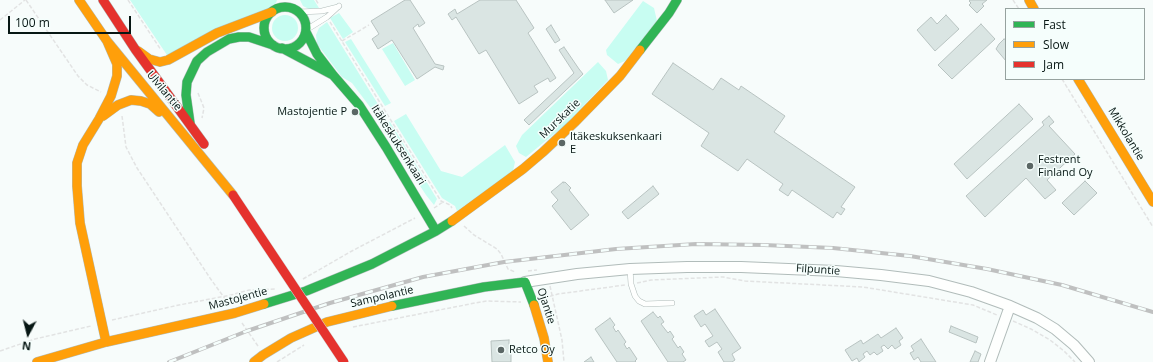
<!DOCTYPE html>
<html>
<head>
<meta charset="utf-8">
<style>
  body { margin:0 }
  #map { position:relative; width:1153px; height:362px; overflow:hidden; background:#f7fcfb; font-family:"Open Sans",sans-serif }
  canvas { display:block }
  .legend { position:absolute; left:1005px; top:8px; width:140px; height:72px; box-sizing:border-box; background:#f5fefc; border:1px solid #96a29f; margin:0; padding:5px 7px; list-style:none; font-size:12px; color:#071714 }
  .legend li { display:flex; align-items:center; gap:8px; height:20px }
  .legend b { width:20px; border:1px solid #96a29f }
  .north { position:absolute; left:8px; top:314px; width:40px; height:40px; -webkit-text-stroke:3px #f5fefc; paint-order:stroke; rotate:187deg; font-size:11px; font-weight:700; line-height:16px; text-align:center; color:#071714 }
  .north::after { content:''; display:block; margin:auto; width:14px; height:18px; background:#071714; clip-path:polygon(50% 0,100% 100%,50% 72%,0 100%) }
  .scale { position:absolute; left:8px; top:16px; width:123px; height:18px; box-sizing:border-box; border:2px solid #071714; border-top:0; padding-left:5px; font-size:12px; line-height:14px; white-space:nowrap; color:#071714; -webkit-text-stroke:3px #f5fefc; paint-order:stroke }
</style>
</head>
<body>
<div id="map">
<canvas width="1153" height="362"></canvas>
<ul class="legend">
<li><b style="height:5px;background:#30b455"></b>Fast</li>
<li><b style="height:5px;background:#ff9f0a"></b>Slow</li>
<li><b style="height:5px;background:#e5322d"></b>Jam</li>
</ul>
<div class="north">N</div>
<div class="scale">100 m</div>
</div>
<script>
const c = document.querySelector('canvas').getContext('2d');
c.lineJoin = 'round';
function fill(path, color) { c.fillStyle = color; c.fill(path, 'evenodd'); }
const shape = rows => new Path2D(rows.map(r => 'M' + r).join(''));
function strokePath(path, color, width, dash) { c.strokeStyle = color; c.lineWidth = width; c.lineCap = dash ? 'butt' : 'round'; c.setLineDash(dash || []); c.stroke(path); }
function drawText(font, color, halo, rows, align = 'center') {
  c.font = font + ' "Open Sans",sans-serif'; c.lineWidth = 3; c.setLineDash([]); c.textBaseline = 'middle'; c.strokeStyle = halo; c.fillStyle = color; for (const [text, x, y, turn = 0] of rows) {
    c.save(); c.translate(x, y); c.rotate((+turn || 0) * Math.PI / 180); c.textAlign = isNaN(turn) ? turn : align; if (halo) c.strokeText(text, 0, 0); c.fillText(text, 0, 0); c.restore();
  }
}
fill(shape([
  [130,0,277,0,276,3,268,9,167,55],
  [300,0,314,0,319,8,309,9,303,6],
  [643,1,654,8,657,21,625,61,618,64,607,55,606,50],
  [339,13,353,32,343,39,330,18],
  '272 28a13 13 0 1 1 26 0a13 13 0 1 1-26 0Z',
  [327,22,381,109,378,111,373,111,352,83,342,77,317,44,316,35,319,28],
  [351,39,391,103,385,106,345,42],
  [393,43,415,80,405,86,382,49],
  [598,62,606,71,608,80,565,125,526,157,519,153,516,146,522,135],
  [406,114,441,171,462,177,505,145,515,162,513,171,457,211,455,206,442,198,394,121],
  [390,122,437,199,434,205,426,195,384,131,383,125]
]), '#c8fdf2');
const building = shape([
  [405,0,410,0,425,23,419,27,418,24,413,28,435,64,444,66,443,70,435,67,417,79,392,40,378,49,372,39,379,34,371,21,405,0],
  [480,0,516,0,534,28,528,33,556,78,550,82,548,78,534,86,538,92,519,104,486,50,479,54,456,17,452,20,448,14,455,9,457,14,480,0],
  [605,0,633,0,614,13,605,0],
  [970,0,987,0,982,4,984,6,977,13,969,5,971,3,969,1,970,0],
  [946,15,959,29,935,51,917,30,931,17,937,24,946,15],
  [981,24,995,39,952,79,938,65,981,24],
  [551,25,560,40,555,43,546,29,551,25],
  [1004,39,1006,40,1006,61,996,49,999,44,1004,39],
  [564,47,579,69,583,74,529,125,524,120,574,73,559,50,564,47],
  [673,63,713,90,721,78,739,90,741,86,785,116,774,132,855,187,841,207,845,209,841,215,837,212,833,218,792,190,788,196,779,190,783,184,747,159,738,171,701,146,709,133,652,94,673,63],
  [1019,104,1033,119,967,179,954,164,1019,104],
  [1049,116,1054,122,1049,126,1075,154,1047,180,1056,190,1045,199,1026,178,985,217,966,196,1044,125,1042,122,1049,116],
  [1085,181,1097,193,1074,215,1062,203,1085,181],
  [563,182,563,183,565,182,571,188,569,190,589,215,571,230,552,206,558,200,551,192,563,182],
  [653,186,659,194,628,219,622,212,653,186],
  [715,309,741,348,732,354,735,360,732,362,724,362,718,352,722,349,717,342,709,347,705,341,713,336,705,324,701,327,694,316,703,310,706,315,715,309],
  [653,312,658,318,660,316,664,322,661,324,668,333,670,331,674,337,672,339,678,348,680,346,684,352,682,354,686,360,683,362,668,362,641,321,653,312],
  [610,318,615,325,613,327,616,332,618,330,626,342,624,344,627,349,629,347,637,359,635,361,636,362,617,362,595,329,610,318],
  [951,326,978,337,976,343,949,332,951,326],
  [896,328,903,338,899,341,901,345,895,349,892,345,888,349,884,345,881,347,883,351,877,355,874,352,870,355,867,351,863,354,865,357,859,362,857,358,852,361,845,350,861,340,863,344,878,334,881,338,896,328],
  [921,339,936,362,921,362,918,357,914,360,910,353,914,351,911,346,921,339],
  [509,340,509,349,511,349,511,362,492,362,491,341,509,340],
  [975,351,981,354,978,362,970,362,975,351],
  [591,357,594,362,584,362,591,357]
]);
fill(building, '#dae5e3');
strokePath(building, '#b8c3c1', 1);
const lane = shape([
  [299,12,322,11,338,7],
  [306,30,327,17,339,6],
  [630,269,631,284,635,296,639,301,645,304,672,303]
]);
const street = shape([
  [525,282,577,274,630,269,687,267,741,267,836,271,881,275,929,281,971,292,1010,306,1037,318,1055,329,1074,345,1089,362],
  [990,362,1010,306]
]);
const fast = shape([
  '264 28a21 21 0 1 1 42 0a21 21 0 1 1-42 0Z',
  [306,32,317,54,333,75,359,105,386,147,436,231],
  [282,48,331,74],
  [640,50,669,13,677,0],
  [190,123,186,95,187,82,197,61,207,52,229,39,239,37,249,37,273,45],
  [264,304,306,291,372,264,436,231,452,221],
  [392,306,484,287,525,282,534,305]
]);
const slow = shape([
  [79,0,107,41,233,195],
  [1029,0,1034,9],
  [138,51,149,59,160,62,168,60,217,33,272,12],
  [1078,79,1153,202],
  [103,116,118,105,131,100,141,101,150,104,159,112],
  [452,221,523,169,543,152,575,122,620,76,640,50],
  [534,305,544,338,548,362],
  [106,342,80,223,77,186,77,163,83,145,99,119,111,96,117,76,117,64,107,41],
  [37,362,106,342,235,313,264,304],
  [254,362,263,355,291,338,327,322,392,306]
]);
const jam = shape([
  [103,0,135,49,204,144]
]);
strokePath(lane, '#b1bcba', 6);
strokePath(street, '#b1bcba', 12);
strokePath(fast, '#b1bcba', 10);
strokePath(slow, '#b1bcba', 10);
strokePath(jam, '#b1bcba', 10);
strokePath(shape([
  [26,0,78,76,87,85,101,92],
  [128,0,161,50],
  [316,0,319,5],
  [1013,0,1019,9],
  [0,20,25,0],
  [330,22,441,201,450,205,452,208],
  [342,41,369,25],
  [1062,79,1153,227],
  [198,93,204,108,202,118],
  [122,116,126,147,137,168,210,278,228,303],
  [434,208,443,202],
  [464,226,474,235,497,249,501,254,508,269,515,272],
  [528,271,537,270],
  [303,279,350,252,415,218],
  [637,283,651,280,723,277,745,281,863,287,973,305,997,315],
  [550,286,562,340,564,362],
  [544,298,558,294,625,285],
  [112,320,179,305,231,295,249,290,275,289],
  [1013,321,1031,329,1050,340,1064,351,1075,362],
  [242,323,258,346],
  [353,327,475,303,487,301,521,302],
  [0,351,35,339,91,326],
  [277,362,304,345]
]), '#e2e3e3', 1.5, [4, 2]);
strokePath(lane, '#fefffe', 5);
strokePath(street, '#fefffe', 10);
strokePath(fast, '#30b455', 9);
strokePath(slow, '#ff9f0a', 9);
strokePath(jam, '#e5322d', 9);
const rail = shape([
  [169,362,247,331,330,303,423,277,504,262,616,249,696,244,764,245,833,248,910,256,987,269,1062,285,1153,312]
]);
strokePath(rail, '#bfc0c0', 4);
strokePath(rail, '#f5fefc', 2.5, [8]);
const jamBridge = shape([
  [233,195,344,362]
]);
strokePath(jamBridge, '#d4d9d8', 10, []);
strokePath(jamBridge, '#e5322d', 9);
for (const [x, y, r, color] of [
  [355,112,4,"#5b6765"],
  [562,143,4,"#5b6765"],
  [1030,166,4,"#5b6765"],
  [501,350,4,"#5b6765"]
]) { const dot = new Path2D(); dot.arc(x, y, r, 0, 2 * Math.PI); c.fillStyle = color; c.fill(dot); strokePath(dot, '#f5fefc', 1.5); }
drawText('11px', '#071714', '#f5fefc', [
  ["Ulvilantie",164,91,50],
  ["Murskatie",560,119,-44],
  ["Mikkolantie",1126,134,59],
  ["Itäkeskuksenkaari",398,145,58],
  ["Filpuntie",818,270,4],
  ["Sampolantie",382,297,-13],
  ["Mastojentie",238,299,-15],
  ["Ojantie",546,306,72]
]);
drawText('11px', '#071714', '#f5fefc', [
  ["Mastojentie P",347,112,"right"],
  ["Itäkeskuksenkaari",570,137],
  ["E",570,150],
  ["Festrent",1038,160],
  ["Finland Oy",1038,173],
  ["Retco Oy",509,350]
], 'left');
</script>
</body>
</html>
